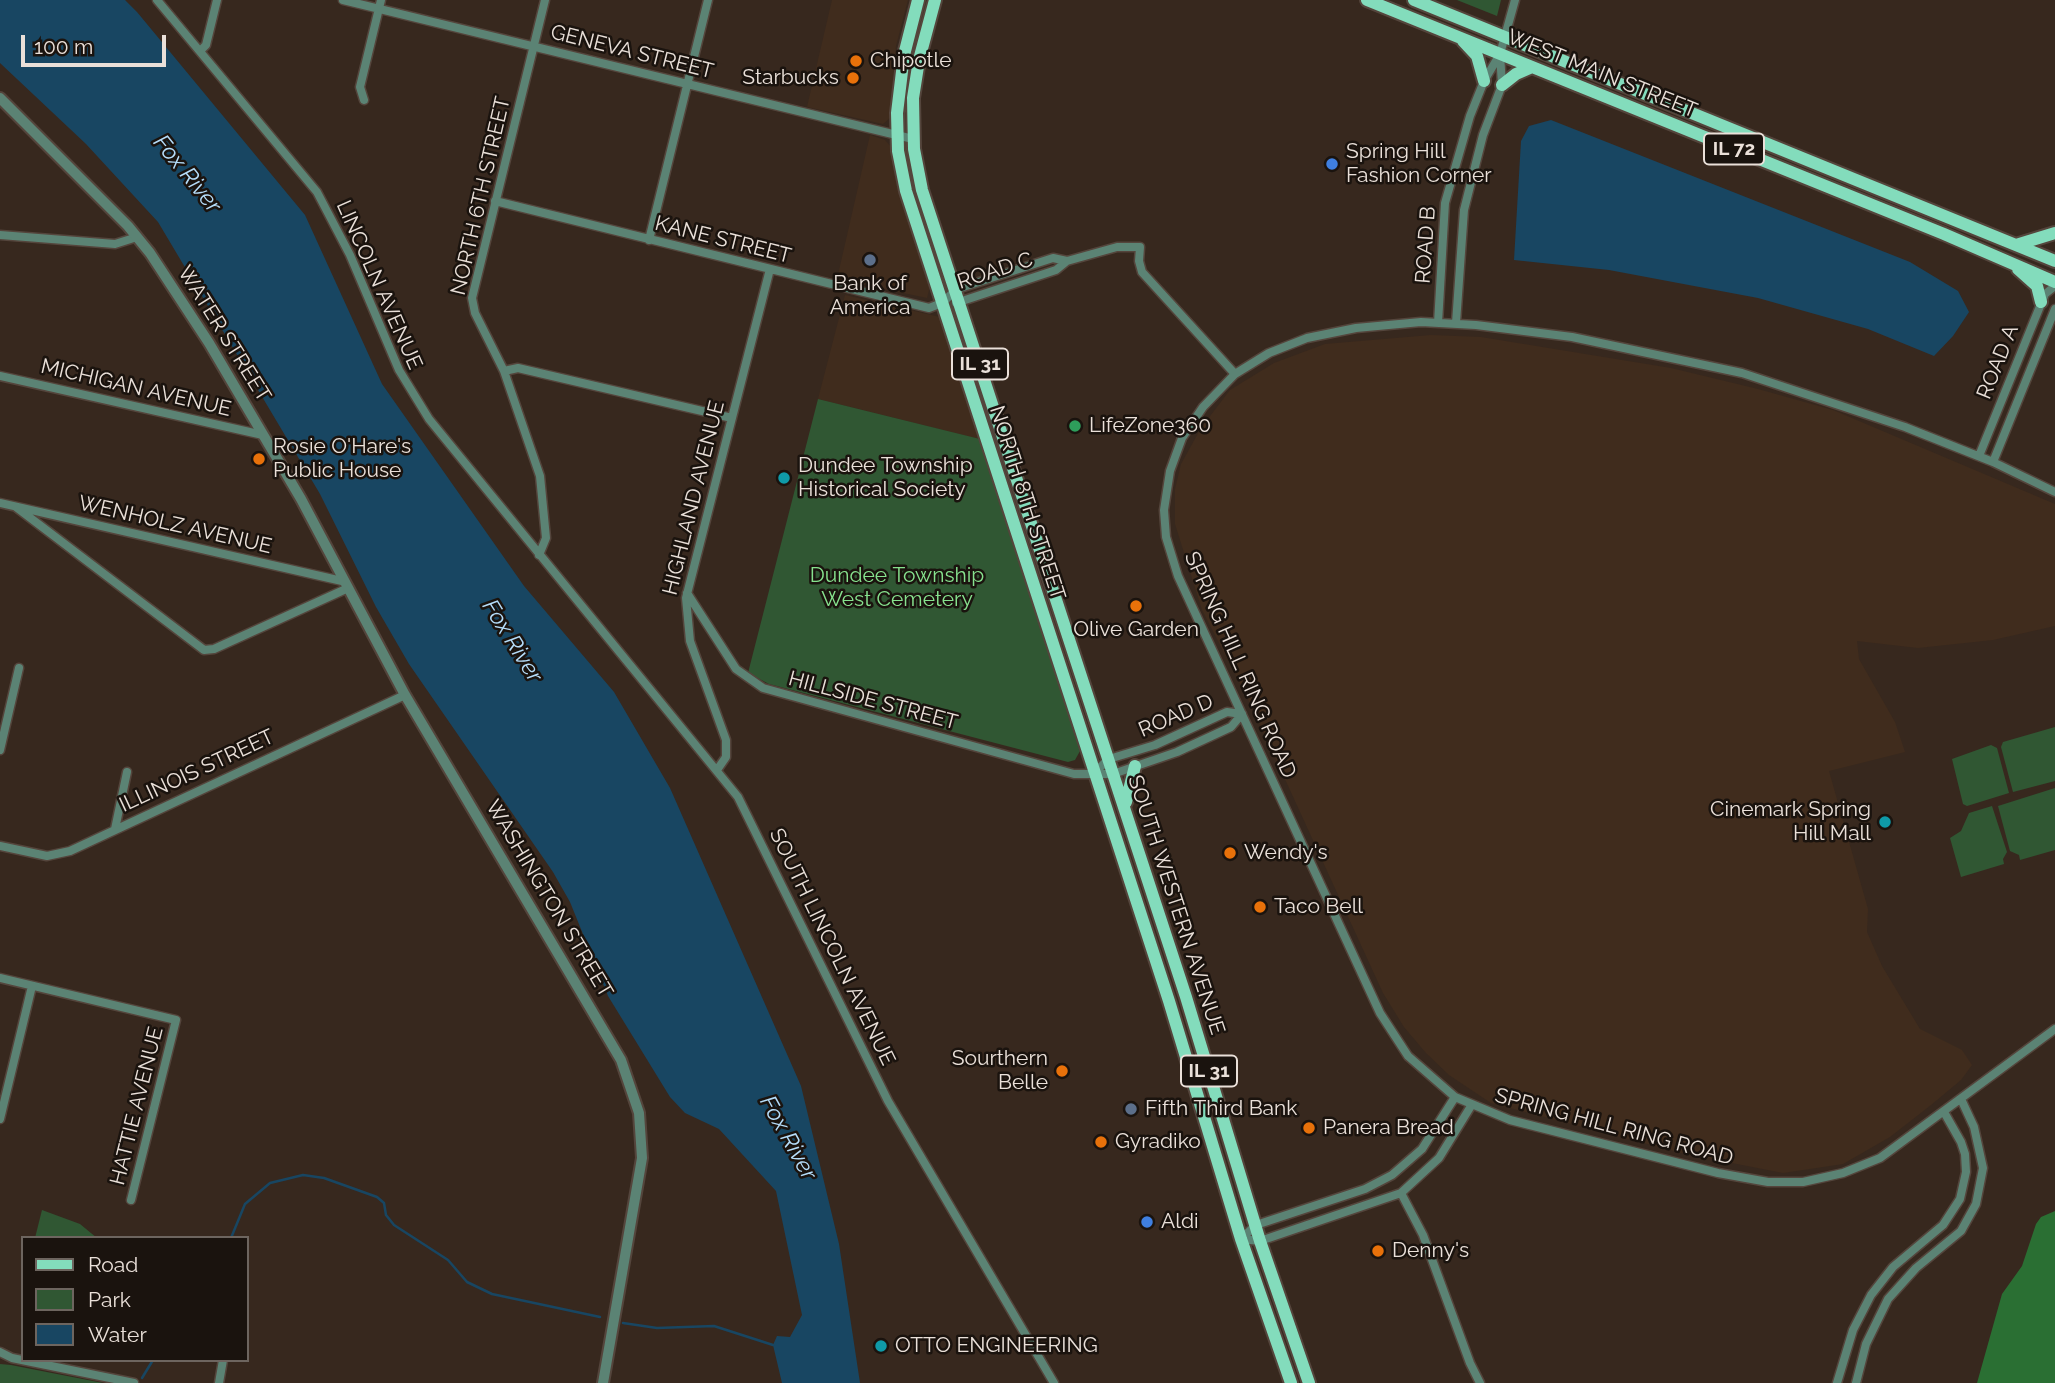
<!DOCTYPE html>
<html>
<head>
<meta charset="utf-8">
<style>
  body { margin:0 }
  #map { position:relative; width:2055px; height:1383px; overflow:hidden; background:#37281e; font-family:Raleway,sans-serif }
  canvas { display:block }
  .legend { position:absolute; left:21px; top:1236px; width:228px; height:126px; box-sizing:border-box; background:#1a130e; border:2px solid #6d655f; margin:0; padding:9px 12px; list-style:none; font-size:21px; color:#eae0d9 }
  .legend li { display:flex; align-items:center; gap:14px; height:35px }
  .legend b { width:35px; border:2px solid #6d655f }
  .scale { position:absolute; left:21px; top:35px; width:145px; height:32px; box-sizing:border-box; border:4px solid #eae0d9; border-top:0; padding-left:9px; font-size:21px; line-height:24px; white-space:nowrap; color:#eae0d9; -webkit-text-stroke:5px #1a130e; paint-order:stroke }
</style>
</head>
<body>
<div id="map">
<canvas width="2055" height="1383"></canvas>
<ul class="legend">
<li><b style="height:9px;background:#83dcbc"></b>Road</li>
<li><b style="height:19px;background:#305733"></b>Park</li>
<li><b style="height:19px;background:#184662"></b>Water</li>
</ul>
<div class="scale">100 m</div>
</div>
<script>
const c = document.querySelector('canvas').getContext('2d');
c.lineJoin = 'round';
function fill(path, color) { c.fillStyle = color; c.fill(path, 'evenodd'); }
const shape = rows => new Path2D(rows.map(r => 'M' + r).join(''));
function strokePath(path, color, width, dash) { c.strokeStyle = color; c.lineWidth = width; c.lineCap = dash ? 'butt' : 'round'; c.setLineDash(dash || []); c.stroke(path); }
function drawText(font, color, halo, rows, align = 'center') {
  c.font = font + ' Raleway,sans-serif'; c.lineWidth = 5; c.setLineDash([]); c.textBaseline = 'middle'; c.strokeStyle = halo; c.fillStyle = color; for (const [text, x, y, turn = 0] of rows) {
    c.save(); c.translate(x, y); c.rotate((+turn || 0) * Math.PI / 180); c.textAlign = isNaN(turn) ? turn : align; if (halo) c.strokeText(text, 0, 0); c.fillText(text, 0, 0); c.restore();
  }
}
fill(shape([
  [832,0,908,0,896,46,890,118,883,124,807,107],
  [870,135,885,140,892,148,903,206,930,286,927,298,837,279],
  [845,295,940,317,979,439,818,399],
  [1431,335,1481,337,1671,368,1758,389,1833,410,2055,504,2055,626,1993,640,1918,648,1857,641,1859,659,1895,722,1905,752,1829,771,1868,909,1867,932,1882,966,1920,1029,1962,1050,1972,1065,1961,1080,1931,1105,1890,1137,1843,1164,1783,1173,1686,1154,1491,1103,1449,1075,1426,1053,1404,1027,1383,993,1251,705,1202,610,1175,524,1175,489,1181,464,1201,428,1230,390,1274,363,1325,344]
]), '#402c1d');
fill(shape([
  [1457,0,1501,0,1497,16],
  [818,399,980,439,1080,751,1075,760,1068,762,769,684,748,673],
  [2055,727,2055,781,2013,792,2001,747,2003,742],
  [1991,745,1997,748,2009,793,1967,806,1963,804,1952,759],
  [2055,788,2055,850,2020,860,2019,855,2010,851,1998,806],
  [1992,806,2007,852,2003,859,2004,864,1961,877,1950,838,1961,831,1969,813],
  [42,1210,80,1224,97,1238,35,1238],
  [0,1364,11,1365,103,1383,0,1383]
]), '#305733');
fill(shape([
  [2055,1211,2055,1383,1977,1383,2002,1294,2022,1266,2036,1224,2041,1217]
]), '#2a6f33');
fill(shape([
  [0,0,125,0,137,12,305,215,382,384,524,586,614,692,670,788,801,1086,839,1244,860,1383,782,1383,773,1345,777,1336,790,1337,802,1315,776,1191,719,1129,685,1113,670,1097,608,996,570,902,553,872,409,664,376,607,320,494,158,222,86,144,0,63],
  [1551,120,1910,262,1958,291,1969,312,1953,336,1934,356,1868,329,1758,298,1609,270,1514,260,1521,141,1529,126]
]), '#184662');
strokePath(shape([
  [231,1238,245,1204,270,1183,303,1175,324,1178,377,1197,384,1203,386,1215,394,1225,448,1260,467,1282,492,1294,600,1317],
  [623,1323,657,1328,714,1326,773,1345],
  [142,1378,153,1360]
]), '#184662', 2.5);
const minor = shape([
  [157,0,317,192,350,255,399,370,429,419,738,797,888,1101,1054,1383],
  [343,0,913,139],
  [200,51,206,45,217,0],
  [364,100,360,87,381,0],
  [495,201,929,308,942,303,957,289,1053,258,1067,261],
  [0,235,115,244,137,237],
  [649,240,708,0],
  [956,303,1056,270,1067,261,1117,247,1140,247,1139,261,1142,272,1235,374],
  [1438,323,1445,203,1470,116,1484,81,1500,54,1515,0],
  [1456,323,1464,210,1483,135,1502,85,1500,54],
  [504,371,518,368,732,418],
  [0,376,263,435],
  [1979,456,2045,294,2055,286],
  [1993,462,2055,309],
  [2055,492,1993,462,1905,427,1742,373,1572,337,1476,325,1421,322,1356,328,1307,338,1269,353,1235,374,1203,407,1182,438,1170,471,1164,510,1166,537,1178,576,1380,1013,1408,1056,1455,1097,1510,1120,1718,1173,1768,1182,1803,1182,1843,1173,1880,1158,2055,1029],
  [0,503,342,581],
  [16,507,204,650,214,649,346,589],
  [539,555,546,538,540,476,504,371,475,313,472,298,545,0],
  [687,593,736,669,763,688,1074,774,1113,774,1177,752,1231,727,1242,714],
  [0,750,19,668],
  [717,770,726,757,726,740,690,641,686,598,770,269],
  [1094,773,1109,759,1155,745,1227,712,1242,714],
  [115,829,127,772],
  [0,846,47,856,70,851,405,695],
  [0,978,176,1020,131,1200],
  [0,1119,32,986],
  [1401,1193,1423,1235,1470,1363,1480,1383],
  [1241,1239,1260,1241,1401,1193,1439,1158,1471,1106],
  [1241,1239,1256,1225,1365,1189,1392,1175,1422,1149,1455,1097],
  [0,1352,12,1358,134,1383],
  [219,1383,223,1360],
  [1837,1383,1853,1330,1871,1295,1893,1267,1943,1225,1960,1199,1966,1172,1965,1154,1961,1142,1944,1112],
  [1856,1383,1866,1344,1888,1299,1916,1268,1961,1231,1976,1204,1983,1168,1974,1127,1961,1099]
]);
const tertiary = shape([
  [0,98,128,226,150,253,209,343,301,499,405,695,621,1060,639,1113,642,1158,603,1383]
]);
const primary = shape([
  [918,0,904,55,897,113,898,151,906,191,1169,1001,1241,1239,1291,1383],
  [935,0,919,60,913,98,914,149,922,190,1186,997,1260,1241,1309,1383],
  [1367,0,1944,234,2055,282],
  [1414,0,2055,261],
  [1463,41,1477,56,1484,81],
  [1502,85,1516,74,1532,67],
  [2016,245,2055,233],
  [2018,269,2037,286,2041,302],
  [1126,802,1135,766]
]);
strokePath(minor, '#54453c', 11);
strokePath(tertiary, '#54453c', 14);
strokePath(primary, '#54453c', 16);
strokePath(minor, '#5b8374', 8);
strokePath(tertiary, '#5b8374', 10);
strokePath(primary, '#83dcbc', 12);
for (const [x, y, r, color] of [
  [856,61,7,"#e8710a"],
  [853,78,7,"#e8710a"],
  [1332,164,7,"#3f7fe0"],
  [870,260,7,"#5c6f8a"],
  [1075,426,7,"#2e9e5b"],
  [259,459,7,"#e8710a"],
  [784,478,7,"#0f9aa8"],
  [1136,606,7,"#e8710a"],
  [1885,822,7,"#0f9aa8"],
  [1230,853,7,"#e8710a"],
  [1260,907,7,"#e8710a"],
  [1062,1071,7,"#e8710a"],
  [1131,1109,7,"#5c6f8a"],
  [1309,1128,7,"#e8710a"],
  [1101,1142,7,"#e8710a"],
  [1147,1222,7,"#3f7fe0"],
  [1378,1251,7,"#e8710a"],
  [881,1346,7,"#0f9aa8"]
]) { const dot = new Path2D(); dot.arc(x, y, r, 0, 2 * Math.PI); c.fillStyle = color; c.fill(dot); strokePath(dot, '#1a130e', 2.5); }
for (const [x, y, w] of [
  [1734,149,60],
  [980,364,56],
  [1209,1071,56]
]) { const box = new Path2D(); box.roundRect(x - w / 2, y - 15.5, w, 31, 5); c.fillStyle = '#1a130e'; c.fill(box); strokePath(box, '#eae0d9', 2); }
drawText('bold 19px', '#eae0d9', null, [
  ["IL 72",1734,149],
  ["IL 31",980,364],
  ["IL 31",1209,1071]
]);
drawText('21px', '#eae0d9', '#1a130e', [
  ["GENEVA STREET",632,52,14],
  ["WEST MAIN STREET",1602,74,22],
  ["NORTH 6TH STREET",481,196,-77],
  ["KANE STREET",723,240,14],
  ["ROAD B",1426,245,-86],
  ["ROAD C",995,271,-18],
  ["LINCOLN AVENUE",379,285,66],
  ["WATER STREET",224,334,58],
  ["ROAD A",1998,362,-68],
  ["MICHIGAN AVENUE",136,388,13],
  ["HIGHLAND AVENUE",694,498,-76],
  ["NORTH 8TH STREET",1027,503,72],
  ["WENHOLZ AVENUE",175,525,13],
  ["SPRING HILL RING ROAD",1240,665,66],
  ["HILLSIDE STREET",873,701,15],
  ["ROAD D",1176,716,-23],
  ["ILLINOIS STREET",197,771,-25],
  ["WASHINGTON STREET",549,899,59],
  ["SOUTH WESTERN AVENUE",1176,905,72],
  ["SOUTH LINCOLN AVENUE",832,947,64],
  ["HATTIE AVENUE",137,1106,-76],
  ["SPRING HILL RING ROAD",1614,1127,15]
]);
drawText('21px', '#eae0d9', '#1a130e', [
  ["Chipotle",870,61],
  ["Starbucks",839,78,"right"],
  ["Spring Hill",1346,152],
  ["Fashion Corner",1346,176],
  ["Bank of",870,284,"center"],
  ["America",870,308,"center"],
  ["LifeZone360",1089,426],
  ["Rosie O'Hare's",273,447],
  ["Public House",273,471],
  ["Dundee Township",798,466],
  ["Historical Society",798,490],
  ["Olive Garden",1136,630,"center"],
  ["Cinemark Spring",1871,810,"right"],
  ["Hill Mall",1871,834,"right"],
  ["Wendy's",1244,853],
  ["Taco Bell",1274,907],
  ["Sourthern",1048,1059,"right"],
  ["Belle",1048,1083,"right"],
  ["Fifth Third Bank",1145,1109],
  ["Panera Bread",1323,1128],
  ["Gyradiko",1115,1142],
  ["Aldi",1161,1222],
  ["Denny's",1392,1251],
  ["OTTO ENGINEERING",895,1346]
], 'left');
drawText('21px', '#87e28e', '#1a130e', [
  ["Dundee Township",897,576],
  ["West Cemetery",897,600]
]);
drawText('italic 23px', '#b5ddfa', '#1a130e', [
  ["Fox River",187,174,51],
  ["Fox River",512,641,58],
  ["Fox River",788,1138,61]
]);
</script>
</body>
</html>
